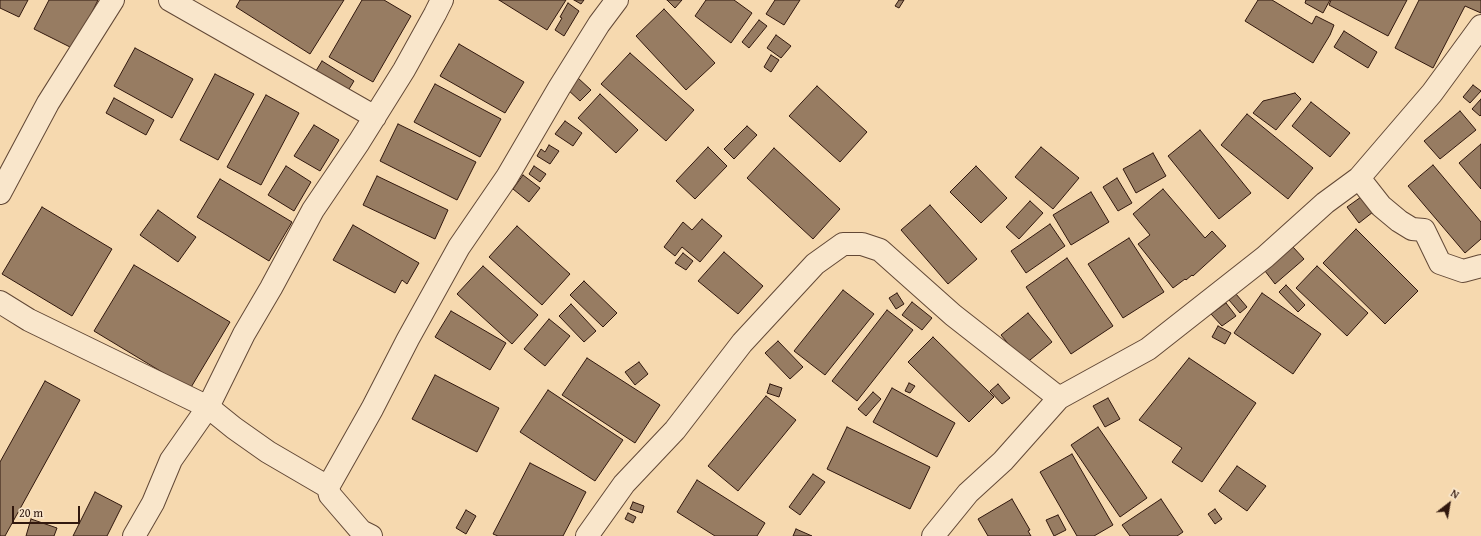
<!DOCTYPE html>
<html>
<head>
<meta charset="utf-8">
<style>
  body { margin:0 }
  #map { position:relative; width:1481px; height:536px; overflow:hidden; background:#f6d9af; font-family:"Gentium Book Plus",serif }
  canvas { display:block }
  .north { position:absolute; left:1429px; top:484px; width:40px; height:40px; -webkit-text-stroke:3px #f9e6cb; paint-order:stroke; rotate:31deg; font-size:11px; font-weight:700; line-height:16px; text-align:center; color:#31180e }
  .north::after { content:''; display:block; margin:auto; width:14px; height:18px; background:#31180e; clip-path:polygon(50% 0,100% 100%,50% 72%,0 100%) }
  .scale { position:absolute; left:12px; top:506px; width:68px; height:18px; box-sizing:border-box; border:2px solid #31180e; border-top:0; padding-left:5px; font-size:12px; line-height:14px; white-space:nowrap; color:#31180e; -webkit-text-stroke:3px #f9e6cb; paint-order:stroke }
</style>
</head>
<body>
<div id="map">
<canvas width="1481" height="536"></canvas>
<div class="north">N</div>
<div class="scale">20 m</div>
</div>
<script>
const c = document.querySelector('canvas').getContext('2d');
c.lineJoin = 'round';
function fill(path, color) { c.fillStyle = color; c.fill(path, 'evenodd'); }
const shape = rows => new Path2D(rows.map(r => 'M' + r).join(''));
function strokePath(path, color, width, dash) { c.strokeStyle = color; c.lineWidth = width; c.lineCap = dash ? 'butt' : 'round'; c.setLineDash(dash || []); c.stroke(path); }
const building = shape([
  [0,0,28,0,19,17,0,8,0,0],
  [49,0,98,0,74,49,34,29,49,0],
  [240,0,344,0,310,54,236,7,240,0],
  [362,0,384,0,411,16,373,82,329,57,362,0],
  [499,0,566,0,547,30,499,0],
  [574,0,584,0,581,4,574,0],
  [667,0,682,0,675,8,667,0],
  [706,0,734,0,752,13,731,43,695,16,706,0],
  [775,0,800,0,784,25,766,14,775,0],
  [899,0,904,0,899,8,895,6,899,0],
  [1258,0,1272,0,1312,24,1316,16,1334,25,1330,35,1313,63,1245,21,1258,0],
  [1306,0,1330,0,1323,13,1305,3,1306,0],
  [1331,0,1407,0,1388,36,1329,5,1331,0],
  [1419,0,1481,0,1481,13,1465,6,1433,68,1395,48,1419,0],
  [568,3,579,11,564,36,555,30,562,18,560,17,568,3],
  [664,9,715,63,686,90,636,36,664,9],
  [759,20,767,26,749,48,742,42,759,20],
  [1344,31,1377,52,1368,68,1334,47,1344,31],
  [776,35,791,46,781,58,767,48,776,35],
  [459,44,524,82,505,113,440,76,459,44],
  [135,48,193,79,172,118,114,86,135,48],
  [630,53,694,110,666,141,601,84,630,53],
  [771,55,779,60,771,72,764,67,771,55],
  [322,61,354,81,346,94,314,74,322,61],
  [215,74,254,94,218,160,180,140,215,74],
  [578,78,591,90,580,101,567,89,578,78],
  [435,84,501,119,480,157,414,122,435,84],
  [1473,85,1481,91,1470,103,1463,97,1473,85],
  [817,86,867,132,840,162,789,116,817,86],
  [1295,93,1301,99,1276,130,1253,113,1263,101,1295,93],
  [600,94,638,130,616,153,578,118,600,94],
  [266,95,299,113,261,185,227,167,266,95],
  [114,98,154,120,146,135,106,113,114,98],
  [1481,99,1481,115,1480,116,1472,109,1481,99],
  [1311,102,1350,133,1330,157,1292,126,1311,102],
  [1460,111,1476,130,1440,159,1424,141,1460,111],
  [1247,114,1313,168,1288,199,1221,145,1247,114],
  [565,121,582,133,573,146,555,134,565,121],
  [398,124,476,162,457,200,380,161,398,124],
  [314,125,339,140,320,171,294,156,314,125],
  [747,126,757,135,734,159,724,149,747,126],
  [1200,130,1251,193,1219,219,1168,156,1200,130],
  [1481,144,1481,189,1459,163,1481,144],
  [549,145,559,151,550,164,537,156,541,149,545,152,549,145],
  [708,147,727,166,695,199,676,181,708,147],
  [1041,147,1079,178,1053,209,1015,177,1041,147],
  [774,148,840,209,813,239,747,178,774,148],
  [1153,153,1166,176,1136,193,1123,169,1153,153],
  [1433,165,1481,222,1481,239,1465,253,1408,186,1433,165],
  [286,166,311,182,294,211,268,195,286,166],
  [534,166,546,174,540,182,529,174,534,166],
  [976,166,1007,198,981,223,950,192,976,166],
  [523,175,540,188,529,202,513,189,523,175],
  [377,176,448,210,435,239,363,205,377,176],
  [1117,178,1132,203,1118,211,1103,187,1117,178],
  [220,179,292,222,269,261,197,217,220,179],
  [1163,189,1205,238,1212,231,1226,246,1193,276,1192,275,1186,280,1185,279,1173,288,1138,244,1150,235,1133,214,1163,189],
  [1091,192,1109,222,1071,245,1053,215,1091,192],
  [1361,197,1373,212,1359,223,1347,207,1361,197],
  [1030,201,1043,213,1019,239,1006,227,1030,201],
  [930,205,977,259,948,284,901,230,930,205],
  [42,207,112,249,72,316,2,274,42,207],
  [158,210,196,237,178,262,140,235,158,210],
  [702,219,722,236,700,262,682,247,675,256,664,247,683,222,692,230,702,219],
  [1050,224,1065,246,1026,273,1011,251,1050,224],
  [353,225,419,263,407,284,402,280,395,293,333,260,353,225],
  [517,226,570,274,542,305,489,257,517,226],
  [1356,229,1418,291,1385,324,1323,263,1356,229],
  [1129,238,1164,292,1123,318,1088,264,1129,238],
  [1293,247,1304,259,1275,284,1265,271,1293,247],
  [724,252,763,286,738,314,698,281,724,252],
  [683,253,693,261,686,270,675,263,683,253],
  [1067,258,1113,326,1071,354,1026,287,1067,258],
  [134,265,230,322,190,389,94,331,134,265],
  [483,266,538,315,512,344,457,294,483,266],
  [1317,266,1368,313,1347,336,1296,288,1317,266],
  [584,281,617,313,603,327,570,295,584,281],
  [1286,285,1305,305,1298,312,1279,292,1286,285],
  [843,290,874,314,825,375,794,351,843,290],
  [897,293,904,304,896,309,889,298,897,293],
  [1262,293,1321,334,1293,374,1234,333,1262,293],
  [1236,294,1247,307,1240,313,1229,300,1236,294],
  [912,302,932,318,922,330,902,315,912,302],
  [1226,303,1236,316,1222,326,1211,314,1226,303],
  [571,304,596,331,584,342,559,316,571,304],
  [887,310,913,330,857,401,832,381,887,310],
  [451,311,506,343,490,370,435,337,451,311],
  [1028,313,1052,342,1025,364,1001,335,1028,313],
  [549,319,570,336,545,366,524,349,549,319],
  [1218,326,1231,333,1225,344,1212,337,1218,326],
  [933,337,994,397,969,422,908,362,933,337],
  [778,341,803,367,790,379,765,353,778,341],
  [587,358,660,405,635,443,562,395,587,358],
  [1189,358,1256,403,1202,482,1172,462,1182,448,1139,420,1189,358],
  [639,362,648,374,635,385,625,372,639,362],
  [435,375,499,408,477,452,412,419,435,375],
  [45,381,80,400,5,536,0,536,0,462,45,381],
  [909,383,915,386,910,393,905,391,909,383],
  [770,384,782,388,779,397,767,393,770,384],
  [998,384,1010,398,1002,404,990,391,998,384],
  [892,388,955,423,937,457,873,422,892,388],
  [548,390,623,440,595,481,520,432,548,390],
  [873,392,881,399,866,416,858,409,873,392],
  [766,396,796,420,738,491,708,466,766,396],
  [1108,398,1120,419,1105,427,1093,406,1108,398],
  [847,427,930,467,910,509,827,469,847,427],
  [1098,427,1147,498,1120,517,1071,445,1098,427],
  [1072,454,1113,525,1094,536,1077,536,1040,472,1072,454],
  [530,463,586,492,563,536,498,536,493,534,530,463],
  [1237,466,1266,486,1247,511,1219,491,1237,466],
  [813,474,825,482,800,515,789,507,813,474],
  [697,480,765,523,757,536,715,536,677,512,697,480],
  [95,492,122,506,107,536,73,536,95,492],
  [1012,499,1030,530,1028,531,1031,536,988,536,978,519,1012,499],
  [1161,499,1183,532,1177,536,1130,536,1122,525,1161,499],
  [633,502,644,506,642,513,630,509,633,502],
  [1215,509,1222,519,1215,524,1208,514,1215,509],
  [466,510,476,516,466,534,456,528,466,510],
  [628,513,636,517,633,523,625,519,628,513],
  [1058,515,1066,530,1054,536,1046,520,1058,515],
  [31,519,57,528,54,536,26,536,31,519],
  [796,529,812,536,793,536,796,529]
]);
fill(building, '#977c62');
strokePath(building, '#31180e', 1);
const minor = shape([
  [170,0,375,117],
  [1359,178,1381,206,1399,221,1412,229,1424,230,1440,263,1463,271,1481,266],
  [0,193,48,103,113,0],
  [0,302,29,320,208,407,234,428,268,452,328,487,330,495,361,531,371,536],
  [328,487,372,409,408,339,459,247,507,177,559,88,599,24,617,0],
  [134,536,153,503,171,460,208,407,244,334,271,288,313,210,359,142,404,70,435,14,442,0],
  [587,536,624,484,675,430,742,343,815,264,843,244,862,244,880,250,953,315,1059,398],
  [933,536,968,493,1003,461,1059,398,1148,349,1265,257,1325,203,1359,178,1432,93,1481,26]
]);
strokePath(minor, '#624836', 24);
strokePath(minor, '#f9e6cb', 22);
</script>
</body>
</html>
